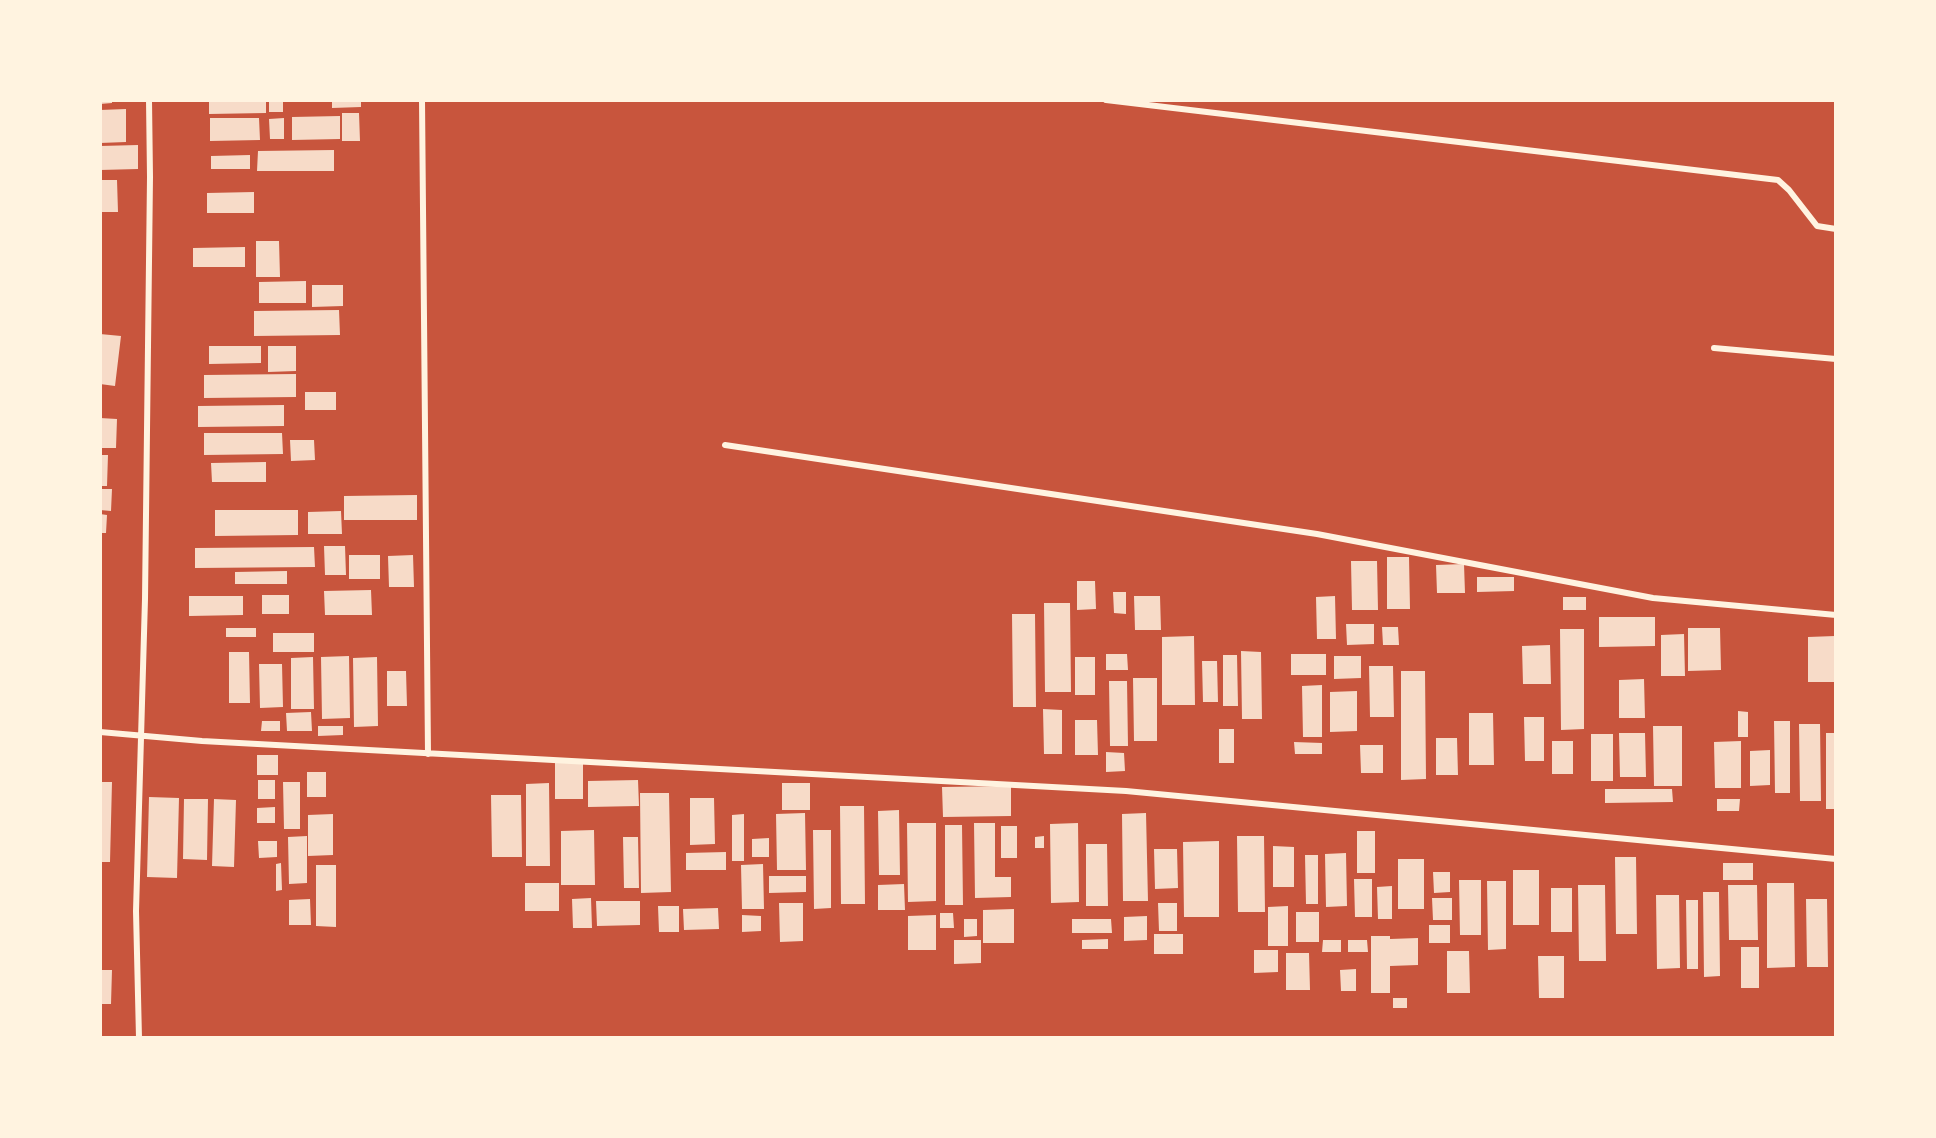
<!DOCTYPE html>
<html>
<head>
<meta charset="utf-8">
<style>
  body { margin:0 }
  #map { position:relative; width:1936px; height:1138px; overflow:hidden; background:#c8553d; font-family:Cabin,sans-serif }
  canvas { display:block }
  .frame { position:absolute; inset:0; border:102px solid #fff3e0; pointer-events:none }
</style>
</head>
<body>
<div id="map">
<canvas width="1936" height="1138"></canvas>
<div class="frame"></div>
</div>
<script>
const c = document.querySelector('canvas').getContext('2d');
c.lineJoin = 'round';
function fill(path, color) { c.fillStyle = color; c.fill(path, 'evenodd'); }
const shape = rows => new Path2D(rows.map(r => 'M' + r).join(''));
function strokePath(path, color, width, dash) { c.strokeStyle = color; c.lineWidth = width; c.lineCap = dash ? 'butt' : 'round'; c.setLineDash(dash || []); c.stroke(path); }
fill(shape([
  [100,100,112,100,112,103,100,104],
  [209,100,266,100,266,113,209,114],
  [269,100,283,100,283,112,269,112],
  [332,100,361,100,361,107,332,108],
  [126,109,126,142,100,143,100,110],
  [342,113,359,113,360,141,342,141],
  [340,116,340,139,292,140,292,117],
  [210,118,259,118,260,140,210,141],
  [284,118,284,139,270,139,269,119],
  [138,145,138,169,100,170,100,146],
  [334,150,334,171,257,171,258,151],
  [250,155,250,169,211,169,211,156],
  [100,180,117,180,118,212,100,212],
  [254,192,254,213,207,213,207,193],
  [256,241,279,241,280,277,256,277],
  [245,247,245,267,193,267,193,248],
  [306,281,306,303,259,303,259,282],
  [312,285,343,285,343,306,312,307],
  [339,310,340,335,254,336,254,311],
  [100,334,121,336,115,386,100,384],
  [209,346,261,346,261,363,209,364],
  [268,346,296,346,296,371,268,372],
  [296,374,296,397,204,398,204,375],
  [305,392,336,392,336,410,305,410],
  [284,405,284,426,198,427,198,406],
  [100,418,117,419,116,448,100,448],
  [204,433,282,433,283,454,204,455],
  [290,440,314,440,315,460,291,461],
  [100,455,108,455,107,486,100,486],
  [266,462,266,482,212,482,211,463],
  [100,489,112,489,111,511,100,510],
  [417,495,417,520,344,520,344,496],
  [215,510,298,510,298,535,215,536],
  [341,511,342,534,308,534,308,512],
  [100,514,107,515,106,533,100,533],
  [324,546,345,546,346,575,325,575],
  [314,547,315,567,195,568,195,548],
  [349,555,380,555,380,579,349,579],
  [413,555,414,587,389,587,388,556],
  [1387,557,1409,557,1410,609,1387,609],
  [1351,561,1377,561,1378,610,1352,610],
  [1464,564,1465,593,1437,593,1436,565],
  [287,571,287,584,235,584,235,572],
  [1477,577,1514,577,1514,591,1477,592],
  [1077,581,1095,581,1096,609,1077,610],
  [371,590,372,615,325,615,324,591],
  [1113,592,1126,592,1126,614,1114,613],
  [262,595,289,595,289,614,262,614],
  [189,596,243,596,243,615,189,616],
  [1134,596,1160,596,1161,630,1135,630],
  [1335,596,1336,639,1317,639,1316,597],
  [1563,597,1586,597,1586,610,1563,610],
  [1044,603,1070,603,1071,692,1045,692],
  [1012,614,1035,614,1036,707,1013,707],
  [1599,617,1655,617,1655,646,1599,647],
  [1346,624,1374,624,1374,644,1347,645],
  [1382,627,1398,627,1399,645,1383,645],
  [226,628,256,628,256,637,226,637],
  [1688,628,1720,628,1721,670,1688,671],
  [1560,629,1584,629,1584,729,1561,730],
  [273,633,314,633,314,652,273,652],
  [1684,634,1685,676,1661,676,1661,635],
  [1194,636,1195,705,1162,705,1162,637],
  [1835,636,1835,682,1808,682,1808,637],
  [1550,645,1551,684,1523,684,1522,646],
  [1241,651,1261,652,1262,719,1242,719],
  [229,652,249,652,250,703,229,703],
  [1106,654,1127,654,1128,670,1106,670],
  [1291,654,1326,654,1326,675,1291,675],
  [1223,655,1237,655,1238,706,1223,706],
  [349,656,350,718,322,719,321,657],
  [1334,656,1361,656,1361,678,1334,679],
  [313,657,314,709,291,709,291,658],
  [377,657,378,726,354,727,353,658],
  [1075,657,1095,657,1095,695,1075,695],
  [1202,661,1217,661,1218,702,1203,702],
  [259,664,282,664,283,707,260,708],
  [1369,666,1393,666,1394,717,1370,717],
  [387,671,406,671,407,706,387,706],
  [1401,671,1425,671,1426,779,1401,780],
  [1133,678,1157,678,1157,741,1134,741],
  [1644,679,1645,718,1619,718,1619,680],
  [1109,681,1127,681,1128,746,1110,746],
  [1322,685,1322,737,1303,737,1302,686],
  [1357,691,1357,731,1330,732,1330,692],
  [1043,709,1062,710,1062,754,1044,754],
  [1738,711,1748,712,1748,737,1738,737],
  [311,712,312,731,287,731,286,713],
  [1469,713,1493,713,1494,765,1469,765],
  [1524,717,1544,717,1544,761,1525,761],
  [1075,720,1097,720,1098,755,1075,755],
  [262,721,280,721,280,731,261,731],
  [1774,721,1790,721,1790,793,1775,793],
  [1799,724,1820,724,1821,801,1800,801],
  [318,726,343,726,343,735,318,736],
  [1653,726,1682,726,1682,786,1654,786],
  [1219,729,1234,729,1234,763,1219,763],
  [1619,733,1645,733,1646,777,1620,777],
  [1826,733,1836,733,1836,809,1826,809],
  [1591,734,1613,734,1613,781,1591,781],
  [1436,738,1457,738,1458,775,1436,775],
  [1552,741,1573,741,1573,774,1552,774],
  [1741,741,1741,788,1715,788,1714,742],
  [1294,742,1322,743,1322,754,1295,754],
  [1360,745,1383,745,1383,773,1361,773],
  [1770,750,1770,785,1750,786,1750,751],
  [1106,752,1124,753,1125,771,1106,772],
  [257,755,278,755,278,775,257,775],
  [555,763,583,763,583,799,555,799],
  [307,772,326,772,326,797,307,797],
  [258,780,275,780,275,799,258,799],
  [638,780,639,806,588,807,588,781],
  [100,782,112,782,110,862,100,862],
  [283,782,300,782,300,829,284,829],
  [549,783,550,866,526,866,526,784],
  [782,783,810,783,810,810,782,810],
  [1011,786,1011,816,943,817,942,787],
  [1605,789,1672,789,1673,802,1605,803],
  [640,793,669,793,671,892,641,893],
  [491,795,521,795,522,857,492,857],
  [149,797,179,798,177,878,147,877],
  [690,798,714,798,715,844,690,845],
  [184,799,208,799,207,860,183,859],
  [214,799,236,800,234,867,212,866],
  [1717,799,1740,799,1739,811,1717,811],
  [840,806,864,806,865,904,841,904],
  [275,807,275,823,257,823,257,808],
  [899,810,900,875,879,875,878,811],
  [805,813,806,870,777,870,776,814],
  [1146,813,1148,901,1123,901,1122,814],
  [333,814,333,855,308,856,308,815],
  [744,814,744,861,732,861,732,815],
  [907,823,936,823,936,901,908,902],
  [974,823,995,823,995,877,1011,877,1011,897,975,898],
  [1078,823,1079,902,1051,903,1050,824],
  [945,825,962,825,963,905,945,905],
  [1001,826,1017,826,1017,858,1001,858],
  [594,830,595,885,561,885,561,831],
  [813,830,831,830,831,908,814,909],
  [1357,831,1375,831,1375,873,1357,873],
  [307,836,307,883,289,884,288,837],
  [1044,836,1044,848,1035,848,1035,837],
  [1237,836,1264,836,1265,912,1238,912],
  [623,837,638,837,639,888,624,888],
  [769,838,769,857,752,857,752,839],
  [258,841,277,841,277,857,259,858],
  [1219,841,1219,917,1184,917,1183,842],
  [1086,844,1107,844,1108,906,1086,906],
  [1273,846,1294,847,1294,887,1273,887],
  [1154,849,1177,849,1178,888,1155,889],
  [726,852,726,870,686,870,686,853],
  [1346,853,1347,906,1326,907,1325,854],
  [1305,855,1318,855,1318,904,1306,904],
  [1615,857,1636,857,1637,934,1616,934],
  [1398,859,1424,859,1424,909,1398,909],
  [281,863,282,890,276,891,276,864],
  [1723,863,1753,863,1753,880,1723,880],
  [763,864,764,909,742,909,741,865],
  [316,865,336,865,336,927,316,926],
  [1513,870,1539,870,1539,925,1513,925],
  [1433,872,1450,872,1450,892,1434,893],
  [769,876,806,876,806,892,769,893],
  [1354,879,1372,879,1372,917,1355,917],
  [1459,880,1481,880,1481,935,1460,935],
  [1487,881,1506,881,1506,949,1488,950],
  [525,883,559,883,559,911,525,911],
  [1767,883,1794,883,1795,967,1767,968],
  [904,884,905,910,878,910,878,885],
  [1578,885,1605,885,1606,961,1579,961],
  [1728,885,1757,885,1758,940,1729,940],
  [1392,886,1392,919,1378,919,1377,887],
  [1551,888,1572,888,1572,932,1551,932],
  [1703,892,1719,892,1720,976,1704,977],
  [1656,895,1679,895,1680,968,1657,969],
  [591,898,592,928,573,928,572,899],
  [1432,898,1452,898,1452,920,1433,920],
  [310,899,311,925,289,925,289,900],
  [1806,899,1827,899,1828,967,1807,967],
  [1686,900,1698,900,1698,969,1687,969],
  [596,901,640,901,640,925,597,926],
  [779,903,803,903,803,941,780,942],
  [1158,903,1177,903,1177,931,1159,931],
  [658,906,679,906,679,932,659,932],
  [1288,906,1288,946,1268,946,1268,907],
  [718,908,719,929,684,930,683,909],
  [1014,909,1014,943,983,943,983,910],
  [1296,912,1319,912,1319,942,1296,942],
  [940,913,953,913,954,928,940,928],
  [742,915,761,916,761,931,742,932],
  [936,915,936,950,908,950,908,916],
  [1147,916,1147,940,1124,941,1124,917],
  [964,919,977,919,977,936,964,937],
  [1072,919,1111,919,1112,933,1072,933],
  [1429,925,1450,925,1450,943,1429,943],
  [1154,934,1183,934,1183,954,1154,954],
  [1371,936,1390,936,1390,939,1418,938,1418,965,1390,966,1390,993,1371,993],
  [1108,939,1108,949,1082,949,1082,940],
  [954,940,981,940,981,963,954,964],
  [1323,940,1341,940,1341,952,1322,952],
  [1348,940,1367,940,1368,952,1348,952],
  [1741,947,1759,947,1759,988,1741,988],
  [1254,950,1278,950,1278,972,1254,973],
  [1447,951,1469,951,1470,993,1447,993],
  [1286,953,1309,953,1310,990,1286,990],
  [1538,956,1564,956,1564,998,1539,998],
  [1356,969,1356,991,1341,991,1340,970],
  [100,970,112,970,111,1004,100,1004],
  [1393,998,1407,998,1407,1008,1393,1008]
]), '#f7dbc8');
strokePath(shape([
  [422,100,428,754],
  [1106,100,1778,180,1789,190,1817,226,1836,229],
  [1714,348,1836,359],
  [725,445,1317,534,1653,598,1836,615],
  [100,732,202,741,1126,791,1836,859],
  [139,1038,136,911,145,599,150,177,149,100]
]), '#fff3e0', 6);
</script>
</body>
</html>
